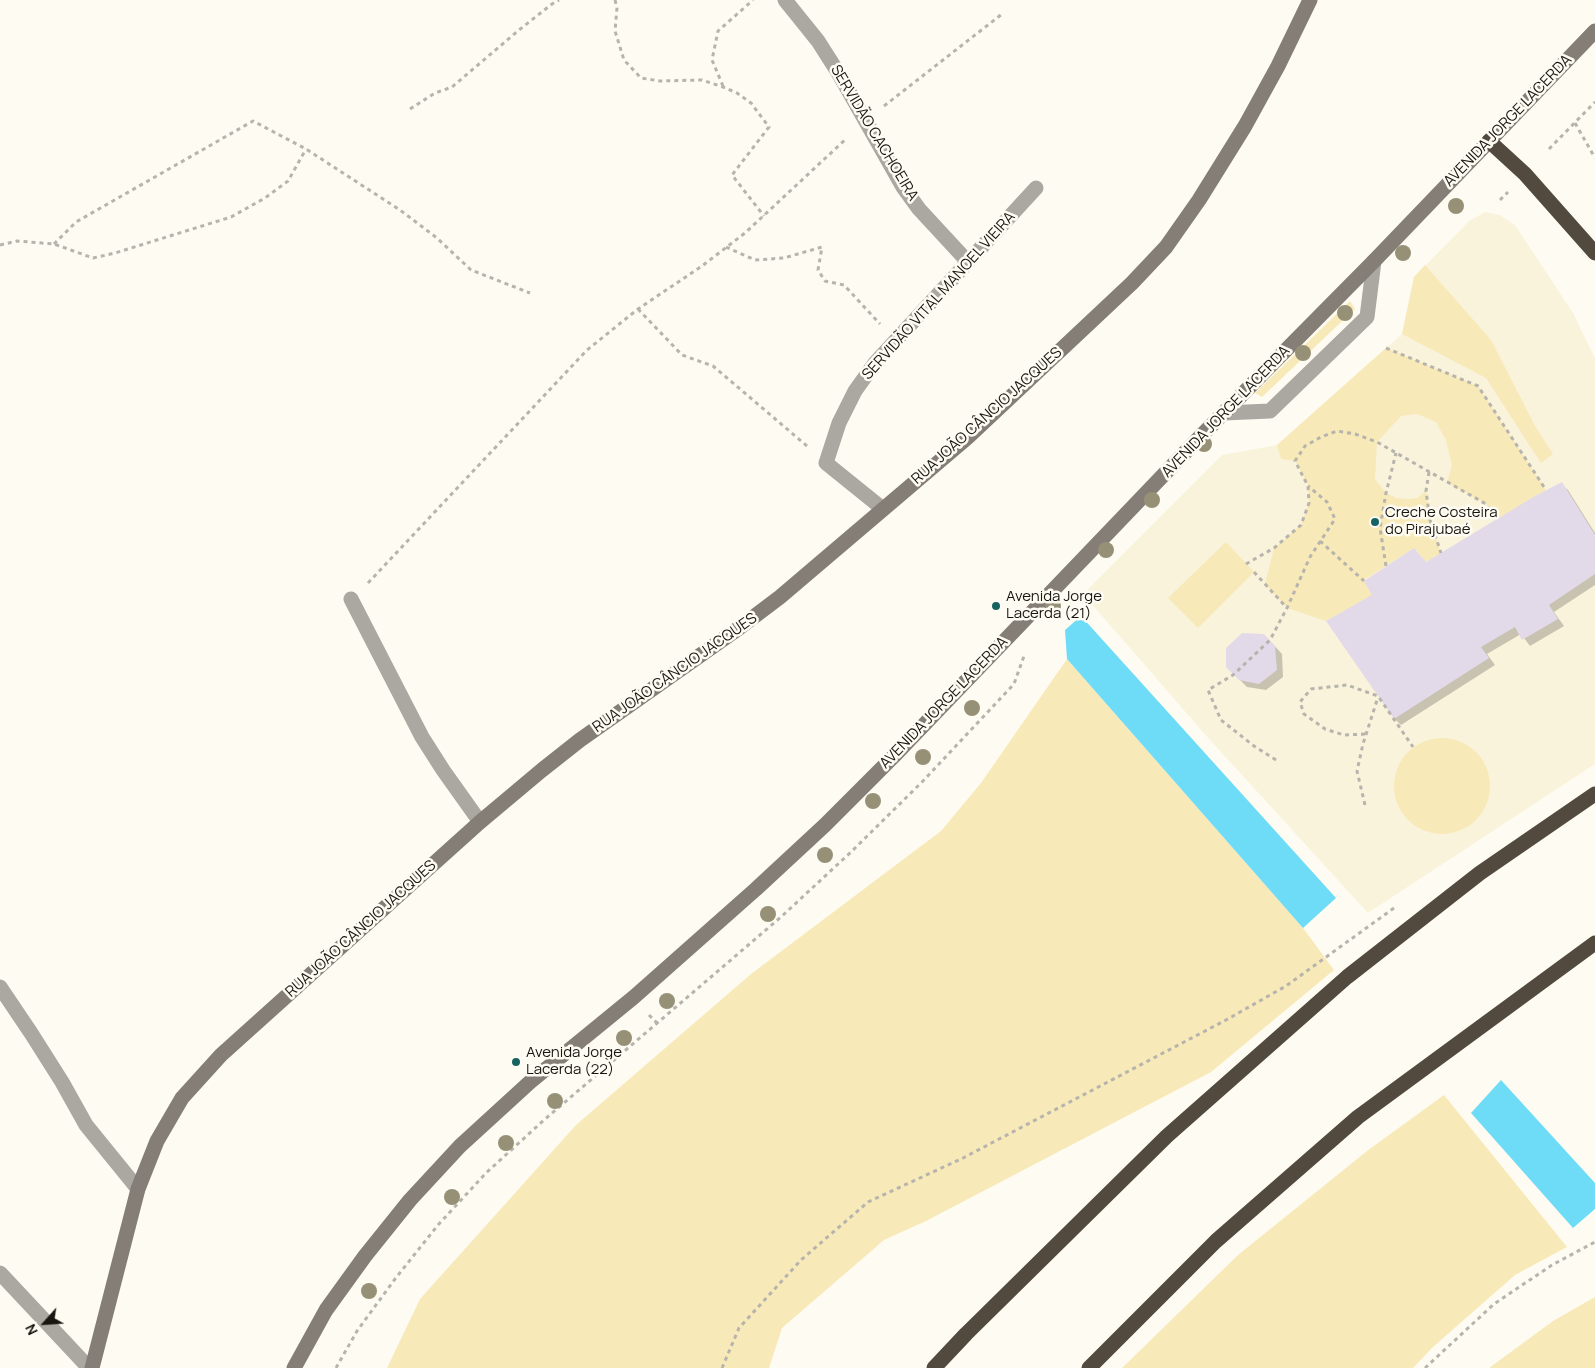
<!DOCTYPE html>
<html>
<head>
<meta charset="utf-8">
<style>
  body { margin:0 }
  #map { position:relative; width:1595px; height:1368px; overflow:hidden; background:#fefcf2; font-family:Manrope,sans-serif }
  canvas { display:block }
  .north { position:absolute; left:20px; top:1298px; width:50px; height:50px; -webkit-text-stroke:4px #fefcf2; paint-order:stroke; rotate:244deg; font-size:14px; font-weight:700; line-height:20px; text-align:center; color:#181611 }
  .north::after { content:''; display:block; margin:auto; width:18px; height:22px; background:#181611; clip-path:polygon(50% 0,100% 100%,50% 72%,0 100%) }
</style>
</head>
<body>
<div id="map">
<canvas width="1595" height="1368"></canvas>
<div class="north">N</div>
</div>
<script>
const c = document.querySelector('canvas').getContext('2d');
c.lineJoin = 'round';
function fill(path, color) { c.fillStyle = color; c.fill(path, 'evenodd'); }
const shape = rows => new Path2D(rows.map(r => 'M' + r).join(''));
function strokePath(path, color, width, dash) { c.strokeStyle = color; c.lineWidth = width; c.lineCap = dash ? 'butt' : 'round'; c.setLineDash(dash || []); c.stroke(path); }
function drawText(font, color, halo, rows, align = 'center') {
  c.font = font + ' Manrope,sans-serif'; c.lineWidth = 5; c.setLineDash([]); c.textBaseline = 'middle'; c.strokeStyle = halo; c.fillStyle = color; for (const [text, x, y, turn = 0] of rows) {
    c.save(); c.translate(x, y); c.rotate((+turn || 0) * Math.PI / 180); c.textAlign = isNaN(turn) ? turn : align; if (halo) c.strokeText(text, 0, 0); c.fillText(text, 0, 0); c.restore();
  }
}
fill(shape([
  [1485,212,1500,215,1515,225,1573,313,1595,358,1595,764,1368,913,1209,739,1089,601,1087,590,1222,455,1277,445,1402,334,1414,277,1469,221]
]), '#faf3dc');
fill(shape([
  [1425,265,1491,340,1535,426,1553,454,1541,463,1486,378,1402,334,1414,277],
  [1350,301,1355,309,1262,397,1255,393],
  [1386,348,1478,386,1546,490,1497,519,1486,504,1447,483,1452,465,1446,440,1436,422,1417,414,1401,416,1377,442,1375,479,1386,493,1396,498,1407,499,1417,498,1426,491,1430,520,1441,553,1426,562,1414,548,1364,580,1372,595,1326,621,1287,608,1265,584,1274,548,1301,525,1309,503,1308,485,1295,461,1281,459,1277,445],
  [1226,542,1254,572,1198,628,1168,598],
  [1067,659,1303,928,1334,970,1211,1072,926,1221,884,1240,782,1328,769,1368,387,1368,420,1299,576,1125,751,974,941,831,981,783],
  '1394 786a48 48 0 1 1 96 0a48 48 0 1 1-96 0Z',
  [1444,1095,1567,1247,1515,1275,1433,1347,1413,1368,1122,1368,1238,1255,1367,1151],
  [1595,1297,1595,1368,1489,1368,1553,1321]
]), '#f8e9b9');
fill(shape([
  [1081,616,1336,898,1303,928,1067,659,1065,630],
  [1501,1080,1595,1183,1595,1209,1573,1228,1471,1113]
]), '#6fdcf7');
fill(shape([
  [1561,484,1568,490,1595,533,1595,585,1554,612,1564,626,1530,646,1521,634,1487,654,1495,665,1401,725,1395,719,1328,621],
  [1271,642,1282,654,1283,677,1266,690,1247,687,1227,667]
]), '#0003');
fill(shape([
  [1562,482,1595,535,1595,574,1549,605,1558,619,1522,640,1515,627,1481,647,1489,658,1394,719,1326,621,1372,595,1364,581,1414,548,1426,562,1535,496],
  [1242,633,1264,634,1275,646,1277,670,1259,684,1239,680,1226,667,1226,648]
]), '#e2dae9');
strokePath(shape([
  [615,0,617,8,615,31,624,60,641,78,660,81,702,80,723,87,737,93,751,103,769,127,732,175,764,216],
  [723,86,712,60,718,31,753,0],
  [884,106,1002,14],
  [410,109,435,93,452,87,519,30,552,4,559,0],
  [1575,123,1595,158],
  [1549,149,1595,102],
  [1500,200,1508,192],
  [54,244,76,222,253,121,306,149,400,210,437,238,471,270,530,293],
  [0,245,17,241,54,244,93,258,115,253,231,217,265,198,288,181,306,149],
  [726,247,755,260,784,258,822,247,818,270,825,281,844,285,880,324],
  [638,309,682,355,713,366,807,446],
  [1386,348,1478,386,1546,490],
  [1429,472,1426,491,1430,520,1441,553],
  [1320,541,1364,581],
  [1246,564,1274,548,1301,525,1309,503,1308,486,1295,461,1305,446,1321,437,1337,431,1355,434,1377,442,1486,504,1497,519],
  [1386,566,1380,528,1386,493,1396,453],
  [1254,572,1287,608],
  [368,583,587,350,638,309,702,266,745,233,847,138],
  [1365,734,1344,735,1325,729,1304,714,1300,702,1311,689,1347,685,1378,696,1413,747],
  [1276,760,1254,746,1221,720,1208,690,1233,675,1270,640,1287,608,1310,557,1335,519,1327,502,1308,486],
  [1365,805,1357,771,1363,744,1378,697],
  [649,1015,657,1023],
  [336,1368,357,1331,395,1279,438,1225,486,1173,544,1120,781,917,851,852,923,781,1014,684,1024,656],
  [722,1368,739,1328,801,1260,868,1202,963,1158,1226,1020,1286,986,1394,908],
  [1425,1368,1494,1304,1552,1265,1595,1242]
]), '#b6b4ac', 3, [4, 4]);
strokePath(shape([
  [785,0,818,41,839,74,903,187,919,209,968,262],
  [1224,413,1270,411,1367,317,1374,261],
  [883,509,826,463,839,423,855,391,875,363,1036,188],
  [351,599,422,737,443,770,480,822],
  [0,987,31,1033,62,1082,86,1125,138,1189]
]), '#aba7a1', 15);
strokePath(shape([
  [0,1273,89,1368]
]), '#aba7a1', 15);
strokePath(shape([
  [92,1368,138,1189,157,1141,182,1098,221,1055,480,822,542,770,580,740,739,628,780,597,968,437,1132,283,1166,247,1199,200,1245,126,1278,66,1310,0],
  [294,1368,326,1310,365,1256,410,1200,460,1146,530,1082,634,997,756,889,825,825,896,754,1196,441,1374,261,1595,31]
]), '#857e76', 15);
strokePath(shape([
  [1489,141,1525,174,1595,253],
  [934,1368,966,1334,1167,1136,1347,977,1480,873,1595,794],
  [1089,1368,1216,1241,1358,1117,1595,943]
]), '#524a3f', 15);
c.fillStyle = '#969077';
for (const [x, y] of [
  [1456,206],
  [1403,253],
  [1345,313],
  [1303,353],
  [1204,444],
  [1152,500],
  [1106,550],
  [1053,606],
  [972,708],
  [923,757],
  [873,801],
  [825,855],
  [768,914],
  [667,1001],
  [624,1038],
  [555,1101],
  [506,1143],
  [452,1197],
  [369,1291]
]) { c.beginPath(); c.arc(x, y, 8, 0, 2 * Math.PI); c.fill(); }
for (const [x, y, r, color] of [
  [1375,522,5,"#166461"],
  [996,606,5,"#166461"],
  [516,1062,5,"#166461"]
]) { const dot = new Path2D(); dot.arc(x, y, r, 0, 2 * Math.PI); c.fillStyle = color; c.fill(dot); strokePath(dot, '#fefcf2', 2); }
drawText('15px', '#181611', '#fefcf2', [
  ["AVENIDA JORGE LACERDA",1508,121,-46],
  ["SERVIDÃO CACHOEIRA",874,133,59],
  ["SERVIDÃO VITAL MANOEL VIEIRA",939,296,-48],
  ["AVENIDA JORGE LACERDA",1226,412,-46],
  ["RUA JOÃO CÂNCIO JACQUES",987,416,-42],
  ["RUA JOÃO CÂNCIO JACQUES",675,673,-35],
  ["AVENIDA JORGE LACERDA",944,703,-46],
  ["RUA JOÃO CÂNCIO JACQUES",361,929,-42]
]);
drawText('15px', '#181611', '#fefcf2', [
  ["Creche Costeira",1385,513],
  ["do Pirajubaé",1385,530],
  ["Avenida Jorge",1006,597],
  ["Lacerda (21)",1006,614],
  ["Avenida Jorge",526,1053],
  ["Lacerda (22)",526,1070]
], 'left');
</script>
</body>
</html>
